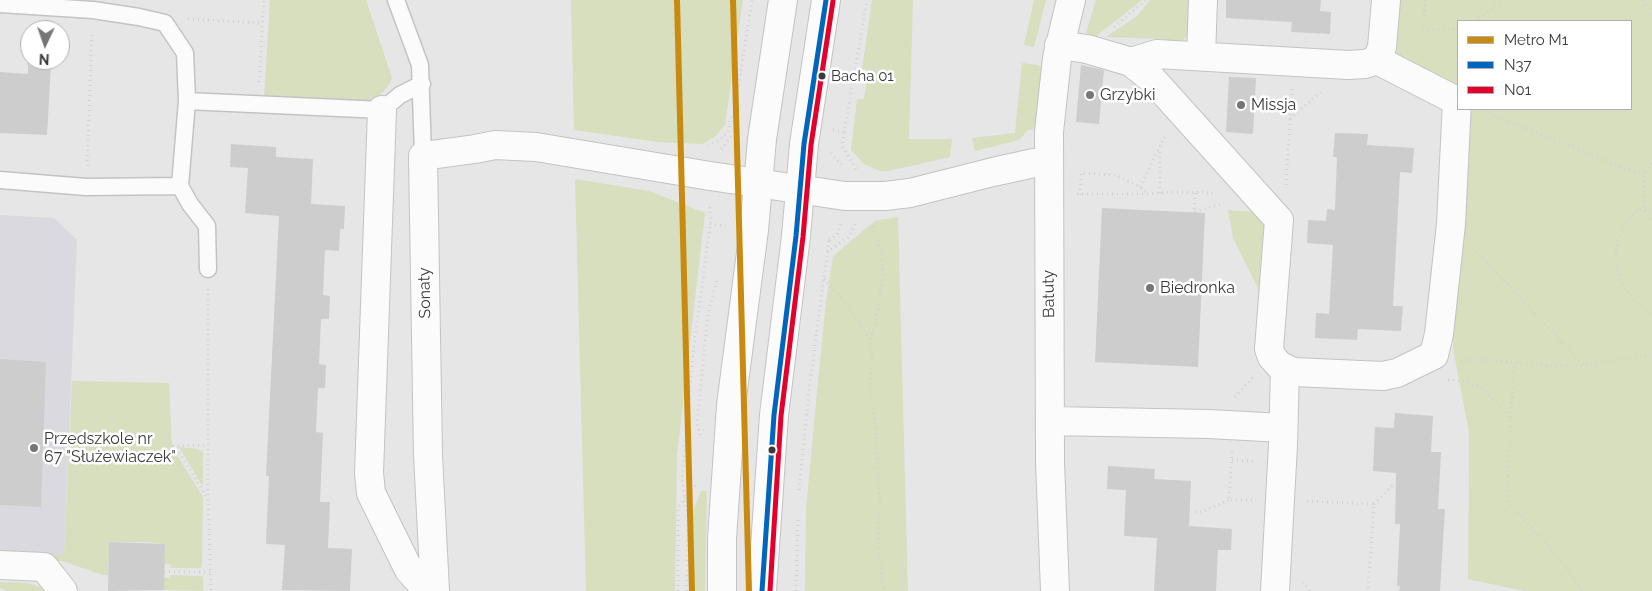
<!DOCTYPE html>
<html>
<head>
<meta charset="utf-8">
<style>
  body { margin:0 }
  #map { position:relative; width:1652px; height:591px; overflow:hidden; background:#e6e6e7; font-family:Raleway,sans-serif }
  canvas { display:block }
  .legend { position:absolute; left:1457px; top:20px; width:175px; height:90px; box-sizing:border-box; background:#fff; border:1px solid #b0b0b1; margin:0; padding:6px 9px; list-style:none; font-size:15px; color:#3a3a3b }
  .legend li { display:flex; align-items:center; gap:10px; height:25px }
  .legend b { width:25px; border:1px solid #b0b0b1 }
  .north { position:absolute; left:20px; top:20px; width:50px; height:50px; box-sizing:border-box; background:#fff; border:1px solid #b0b0b1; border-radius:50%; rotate:183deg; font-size:14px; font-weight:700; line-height:20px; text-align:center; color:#3a3a3b }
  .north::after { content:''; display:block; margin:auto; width:18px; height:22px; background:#767677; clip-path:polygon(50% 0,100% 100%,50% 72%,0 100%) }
</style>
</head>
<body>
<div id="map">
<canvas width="1652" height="591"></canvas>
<ul class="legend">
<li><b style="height:6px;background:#c88b0f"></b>Metro M1</li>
<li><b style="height:6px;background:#0065bd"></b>N37</li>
<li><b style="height:6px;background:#e4002b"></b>N01</li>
</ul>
<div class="north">N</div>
</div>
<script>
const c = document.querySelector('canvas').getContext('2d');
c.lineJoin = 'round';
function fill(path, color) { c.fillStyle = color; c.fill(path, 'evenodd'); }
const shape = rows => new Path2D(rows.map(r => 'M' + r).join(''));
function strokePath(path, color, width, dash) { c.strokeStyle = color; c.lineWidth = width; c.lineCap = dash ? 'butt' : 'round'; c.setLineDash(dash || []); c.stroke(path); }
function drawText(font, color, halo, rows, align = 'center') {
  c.font = font + ' Raleway,sans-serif'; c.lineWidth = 5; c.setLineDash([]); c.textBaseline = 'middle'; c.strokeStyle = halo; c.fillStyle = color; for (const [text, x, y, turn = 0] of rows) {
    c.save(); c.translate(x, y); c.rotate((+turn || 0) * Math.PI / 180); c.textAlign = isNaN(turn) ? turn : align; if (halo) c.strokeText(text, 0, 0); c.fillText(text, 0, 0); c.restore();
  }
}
fill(shape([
  [0,215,54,218,77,240,64,554,24,559,0,558]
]), '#dad9df');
fill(shape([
  [270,0,366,0,392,78,389,85,379,96,370,100,359,102,264,97],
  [571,0,743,0,725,125,715,137,702,144,658,142,574,130],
  [872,0,913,0,909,139,952,139,950,157,888,171,880,171,864,164,851,150,857,99,864,99,868,70,862,69],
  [1034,0,1046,0,1034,47,1024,45],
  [1096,0,1142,0,1095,37,1086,33],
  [1150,0,1194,0,1190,32,1183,40,1176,44,1164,39,1106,37,1137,16],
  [1380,0,1652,0,1652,591,1524,591,1468,579,1469,432,1453,349,1455,248,1460,109,1631,109,1631,21,1458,21,1458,94,1378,62],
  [1022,63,1038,65,1044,70,1037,123,1032,130,1028,130,1019,140,975,151,972,138,1015,133],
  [575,179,649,191,705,213,677,455,675,591,586,591],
  [1228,210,1256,212,1265,221,1262,297,1233,238],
  [898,217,908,591,805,591,806,510,818,381,826,302,833,256,875,221],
  [72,381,169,383,172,447,203,497,202,565,201,568,171,568,170,564,164,564,165,544,146,542,109,542,108,575,102,575,63,561,25,559,64,554],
  [179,447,197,449,203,452,203,487],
  [701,491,707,491,705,591,691,591,692,514],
  [170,575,200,576,203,577,203,591,164,590,164,578,170,578],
  [0,582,28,583,51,591,7,591,0,588]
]), '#d7dfbe');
fill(shape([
  [1226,0,1321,0,1320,11,1331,12,1330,34,1291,32,1292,22,1226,18],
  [28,62,51,63,47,135,0,133,0,72,28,74],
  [1081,65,1104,70,1099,124,1076,122],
  [1229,77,1256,78,1253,134,1226,132],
  [1335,133,1368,134,1367,145,1414,148,1412,173,1400,172,1393,306,1403,306,1401,331,1358,329,1357,340,1315,338,1316,313,1329,314,1333,245,1307,243,1308,220,1326,221,1327,209,1335,210,1337,157,1333,157],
  [231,144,276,147,276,157,313,159,311,204,345,206,344,229,340,229,339,251,325,250,323,295,330,296,329,319,321,319,319,364,326,365,325,388,318,388,316,432,323,433,320,502,330,502,328,548,352,549,350,591,282,590,285,545,266,544,269,476,266,476,279,216,245,213,248,168,230,167],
  [1102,208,1205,213,1198,367,1095,362],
  [0,359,46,362,41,507,0,505],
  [1395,413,1433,416,1431,452,1441,452,1438,509,1445,509,1440,591,1399,591,1400,586,1397,586,1400,524,1395,524,1396,473,1373,471,1375,427,1394,428],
  [1108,466,1155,469,1154,479,1191,481,1189,526,1232,529,1231,550,1218,550,1216,591,1154,591,1157,538,1124,536,1126,490,1107,489],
  [109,542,165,544,164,590,108,591]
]), '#cdcdce');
const service = shape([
  [396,0,420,65,423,156],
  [0,4,93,10,139,17,165,23,185,53,187,101,180,186,86,187,0,180],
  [187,101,382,110,400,95,422,84],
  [180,186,190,204,207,226,208,269]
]);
const minor = shape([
  [1059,45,1087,49,1131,62,1157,54,1348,65,1365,64,1377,60,1382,47,1386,0],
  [1201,56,1203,0],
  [1131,62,1152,79,1279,220,1269,349,1272,357,1280,366,1294,372,1383,376,1397,373,1434,355,1439,334,1451,224,1457,101,1377,60],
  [382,110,369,473,371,493,409,570,428,591],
  [1051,421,1209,424,1283,428],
  [0,565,44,567,63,591],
  [435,591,428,455,423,156,475,149,495,145,536,147,710,176,845,196,885,196,910,193,993,172,1034,163,1049,162],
  [1055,591,1050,462,1049,132,1057,58,1071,0],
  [1275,591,1283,445,1285,368]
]);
const tertiary = shape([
  [722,591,722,539,731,405,754,230,762,139,783,0],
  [762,591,774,415,796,236,804,144,826,0]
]);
strokePath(service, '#c3c3c4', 19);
strokePath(minor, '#c3c3c4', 30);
strokePath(tertiary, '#c3c3c4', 30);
strokePath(shape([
  [1425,0,1423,30,1458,29],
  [1643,0,1652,17],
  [188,19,263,23],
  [1475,21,1503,0],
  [1114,27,1146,0],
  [259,82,264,0],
  [1485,112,1624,168,1645,174],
  [1290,119,1321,92],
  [735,120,734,114,752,0],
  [833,130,844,132],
  [708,146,722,138,729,131,730,120,734,114],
  [721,149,733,134],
  [831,153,844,167],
  [1652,163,1645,174,1643,209,1652,207],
  [87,166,92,33],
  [856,169,842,146,867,0],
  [1286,185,1292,89],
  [1140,187,1165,136],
  [1160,193,1160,149],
  [1195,193,1194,212,1224,203],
  [1077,194,1148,194,1174,192,1216,193],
  [1080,195,1081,173,1116,175,1140,187,1148,194],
  [1652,219,1643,209,1635,212,1624,225,1618,239,1616,254,1617,270,1623,285,1639,305,1652,315],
  [710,224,726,226],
  [829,240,837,235,841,222],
  [1476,251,1583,365],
  [827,252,850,236,855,224],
  [824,279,844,301,870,340,872,352,870,387,875,423,880,500,878,545,882,580,885,591],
  [208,289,208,500,211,591],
  [870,339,875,324,883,275,882,253,871,224],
  [1461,360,1481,360,1557,366,1584,365,1652,354],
  [1448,380,1469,382,1482,388,1504,409,1511,418,1507,489,1510,504,1559,558,1583,591],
  [1235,397,1253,377],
  [1511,418,1514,363],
  [700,435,697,424,708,314,717,279],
  [172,446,177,449,208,499],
  [173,446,208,445],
  [1232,452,1229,500,1253,500],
  [1232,460,1253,461],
  [799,490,810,383,829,240],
  [1307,501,1374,504,1368,591],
  [1374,504,1393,485],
  [1195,512,1204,511,1229,500],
  [164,572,211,572],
  [1303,582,1310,591],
  [678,591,678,508,697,483],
  [687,591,688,523,682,480,692,360,711,218,709,204],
  [796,591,798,517]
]), '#d2d2d3', 3, [1, 4]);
strokePath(service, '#fbfbfb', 16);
strokePath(minor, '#fbfbfb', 28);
strokePath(tertiary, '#fbfbfb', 28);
strokePath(shape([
  [762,591,774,415,796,236,804,144,826,0]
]), '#0065bd', 5);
strokePath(shape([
  [770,591,781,416,803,237,811,145,833,1]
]), '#e4002b', 5);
strokePath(shape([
  [677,0,692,591],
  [733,0,749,591]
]), '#c88b0f', 6);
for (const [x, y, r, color] of [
  [822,76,4.5,"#3a3a3b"],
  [1090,95,5,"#767677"],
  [1241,105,5,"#767677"],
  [1150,288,5,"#767677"],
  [34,448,5,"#767677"],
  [772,450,4.5,"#3a3a3b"]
]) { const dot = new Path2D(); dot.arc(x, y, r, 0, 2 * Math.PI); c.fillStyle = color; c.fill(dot); strokePath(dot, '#fff', 2); }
drawText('15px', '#3a3a3b', '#fff', [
  ["Bacha 01",831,76]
], 'left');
drawText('16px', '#3a3a3b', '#fff', [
  ["Grzybki",1100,95],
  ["Missja",1251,105],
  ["Biedronka",1160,288],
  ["Przedszkole nr",44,439],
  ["67 \"Służewiaczek\"",44,457]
], 'left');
drawText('16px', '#3a3a3b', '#fff', [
  ["Sonaty",425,293,-91],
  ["Batuty",1049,294,-91]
]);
</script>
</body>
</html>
